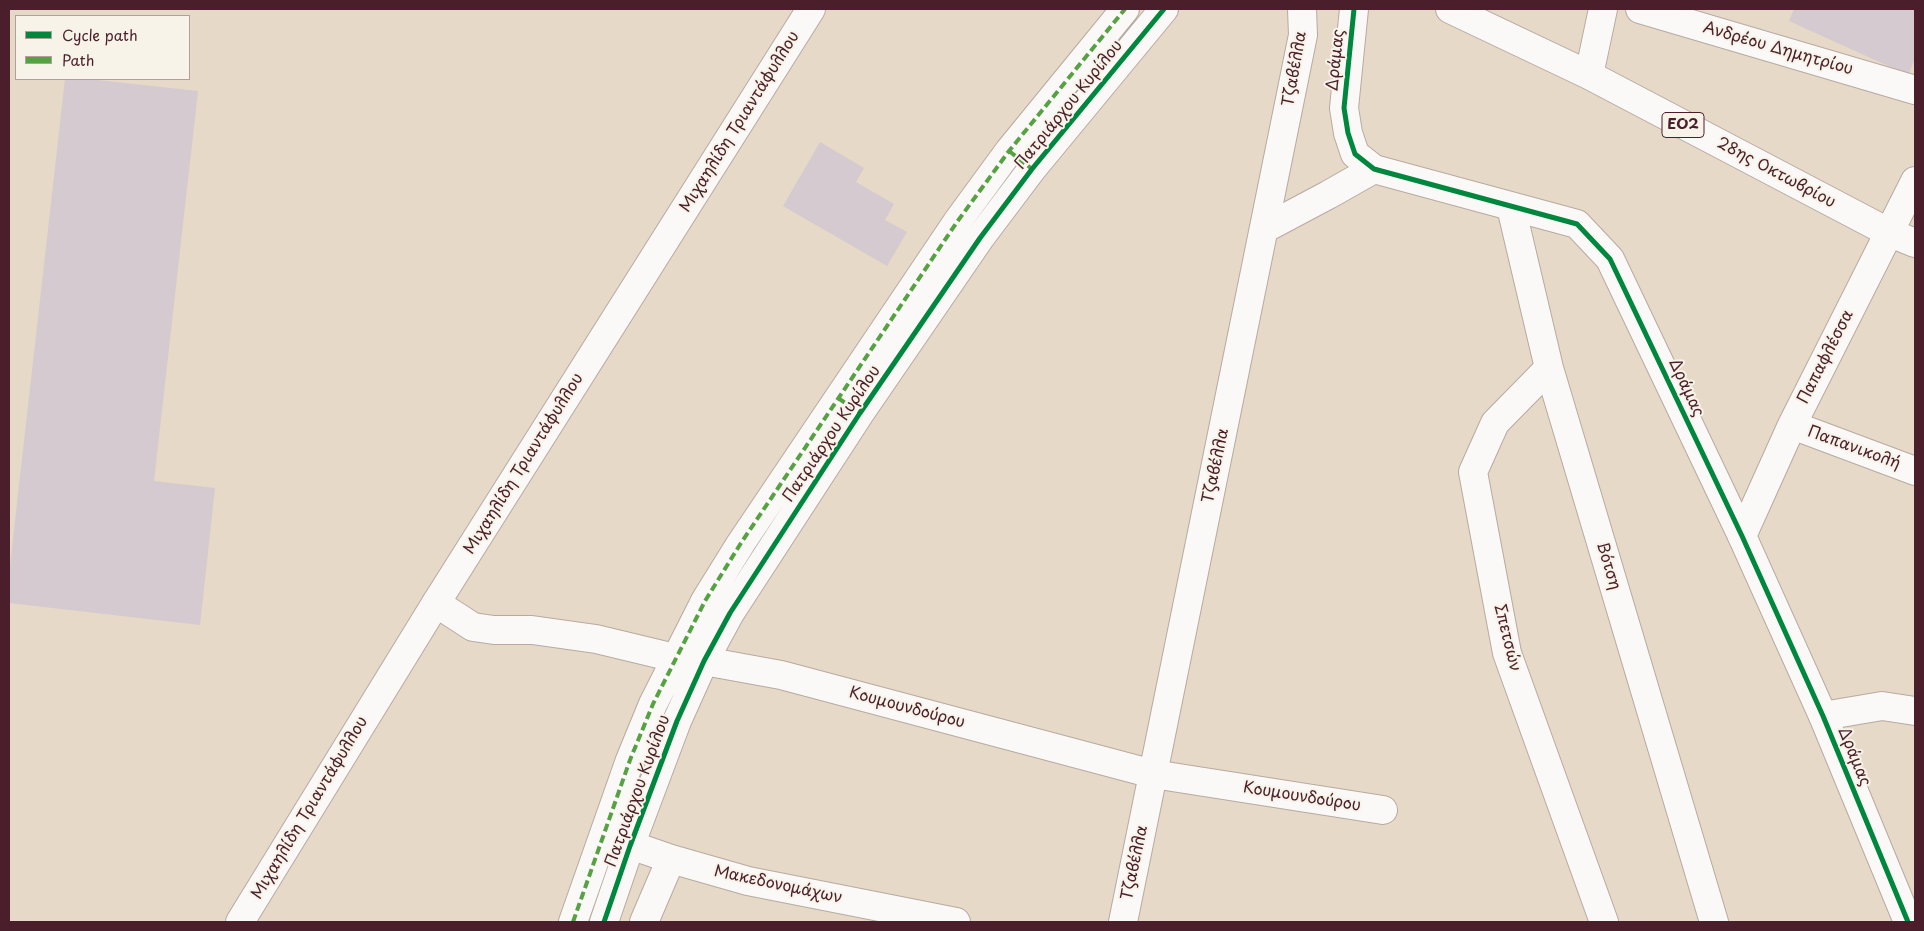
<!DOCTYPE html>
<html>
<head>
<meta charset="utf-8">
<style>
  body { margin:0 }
  #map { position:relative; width:1924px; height:931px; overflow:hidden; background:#e6d9c8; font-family:"Playpen Sans",sans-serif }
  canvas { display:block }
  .frame { position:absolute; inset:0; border:10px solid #4a1f2b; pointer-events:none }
  .legend { position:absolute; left:15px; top:15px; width:175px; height:65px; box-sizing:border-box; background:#f7f3e8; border:1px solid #b29e9c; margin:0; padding:6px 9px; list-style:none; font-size:15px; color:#4a1f2b }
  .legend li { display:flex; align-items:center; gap:10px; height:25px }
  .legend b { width:25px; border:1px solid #b29e9c }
</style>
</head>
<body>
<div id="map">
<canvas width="1924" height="931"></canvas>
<div class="frame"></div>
<ul class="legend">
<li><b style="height:6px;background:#00873e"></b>Cycle path</li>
<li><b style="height:6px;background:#56a243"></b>Path</li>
</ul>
</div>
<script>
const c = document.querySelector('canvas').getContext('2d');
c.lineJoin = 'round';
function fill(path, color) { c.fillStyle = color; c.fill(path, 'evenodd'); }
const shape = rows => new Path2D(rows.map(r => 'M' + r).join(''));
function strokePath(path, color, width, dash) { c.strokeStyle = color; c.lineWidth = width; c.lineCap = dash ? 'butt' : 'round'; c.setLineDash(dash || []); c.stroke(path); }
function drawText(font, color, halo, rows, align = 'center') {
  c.font = font + ' "Playpen Sans",sans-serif'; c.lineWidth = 4; c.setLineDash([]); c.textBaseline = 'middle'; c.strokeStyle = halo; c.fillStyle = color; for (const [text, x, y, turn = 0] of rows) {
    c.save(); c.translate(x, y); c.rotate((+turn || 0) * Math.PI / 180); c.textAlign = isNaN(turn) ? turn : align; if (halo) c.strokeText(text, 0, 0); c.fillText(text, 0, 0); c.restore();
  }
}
fill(shape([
  [1794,9,1915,9,1915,59,1908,75,1789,21],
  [65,79,88,79,198,91,154,481,215,488,200,625,9,603,9,574],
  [820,142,864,168,856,182,894,204,885,220,907,232,887,266,783,206]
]), '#d4cacf');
const minor = shape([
  [1511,207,1549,368,1714,922],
  [1264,229,1328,195,1374,169],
  [1549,368,1495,423,1473,472,1507,653,1604,922],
  [1792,425,1915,471],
  [1742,536,1792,425,1915,181],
  [436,603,473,627,494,630,532,630,596,639,675,658,704,661,781,675,1153,774,1383,810],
  [1823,716,1882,706,1915,711],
  [613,839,671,859,748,881,956,922],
  [573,922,630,760,653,704,705,601,741,543,957,222,1009,151,1125,9],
  [604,922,630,846,677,721,704,661,730,613,860,413,980,238,1032,169,1164,9],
  [644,922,671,859]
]);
const tertiary = shape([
  [1354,9,1344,108,1348,133,1355,154,1374,169,1577,224,1610,259,1742,536,1823,716,1908,922],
  [240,922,436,603,811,9],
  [1123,922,1303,35,1302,9]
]);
const primary = shape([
  [1450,9,1589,75,1888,232,1915,243],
  [1640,9,1915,90],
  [1589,75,1603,9]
]);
strokePath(minor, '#b7aaa1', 30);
strokePath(tertiary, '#b7aaa1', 30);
strokePath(primary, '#b7aaa1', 30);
strokePath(minor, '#fbf9f7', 28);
strokePath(tertiary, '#fbf9f7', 28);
strokePath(primary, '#fbf9f7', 28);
strokePath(shape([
  [1009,151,1032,169],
  [838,398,860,413],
  [573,922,630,760,653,704,705,601,741,543,957,222,1009,151,1125,9]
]), '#56a243', 4, [8, 4]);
strokePath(shape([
  [1354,9,1344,108,1348,133,1355,154,1374,169,1577,224,1610,259,1742,536,1823,716,1908,922],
  [604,922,630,846,677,721,704,661,730,613,860,413,980,238,1032,169,1164,9]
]), '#00873e', 5);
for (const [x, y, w] of [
  [1683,125,42]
]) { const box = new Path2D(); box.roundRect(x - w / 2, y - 12.5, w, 25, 4); c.fillStyle = '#f7f3e8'; c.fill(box); strokePath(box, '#4a1f2b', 1); }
drawText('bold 15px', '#4a1f2b', null, [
  ["ΕΟ2",1683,125]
]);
drawText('16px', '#4a1f2b', '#f7f3e8', [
  ["Ανδρέου Δημητρίου",1778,49,16],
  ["Δράμας",1336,60,-84],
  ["Τζαβέλλα",1295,69,-80],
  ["Πατριάρχου Κυρίλου",1069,105,-51],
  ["Μιχαηλίδη Τριαντάφυλλου",740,122,-58],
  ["28ης Οκτωβρίου",1776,173,28],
  ["Παπαφλέσσα",1826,357,-63],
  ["Δράμας",1686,388,65],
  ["Πατριάρχου Κυρίλου",832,434,-56],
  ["Παπανικολή",1854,448,20],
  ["Μιχαηλίδη Τριαντάφυλλου",524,464,-58],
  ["Τζαβέλλα",1216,466,-78],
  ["Βότση",1608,566,73],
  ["Σπετσών",1507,638,76],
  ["Κουμουνδούρου",907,708,15],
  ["Δράμας",1854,757,68],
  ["Πατριάρχου Κυρίλου",638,791,-70],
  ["Κουμουνδούρου",1302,797,9],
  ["Μιχαηλίδη Τριαντάφυλλου",310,808,-59],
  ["Τζαβέλλα",1135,863,-78],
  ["Μακεδονομάχων",778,885,12]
]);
</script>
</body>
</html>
